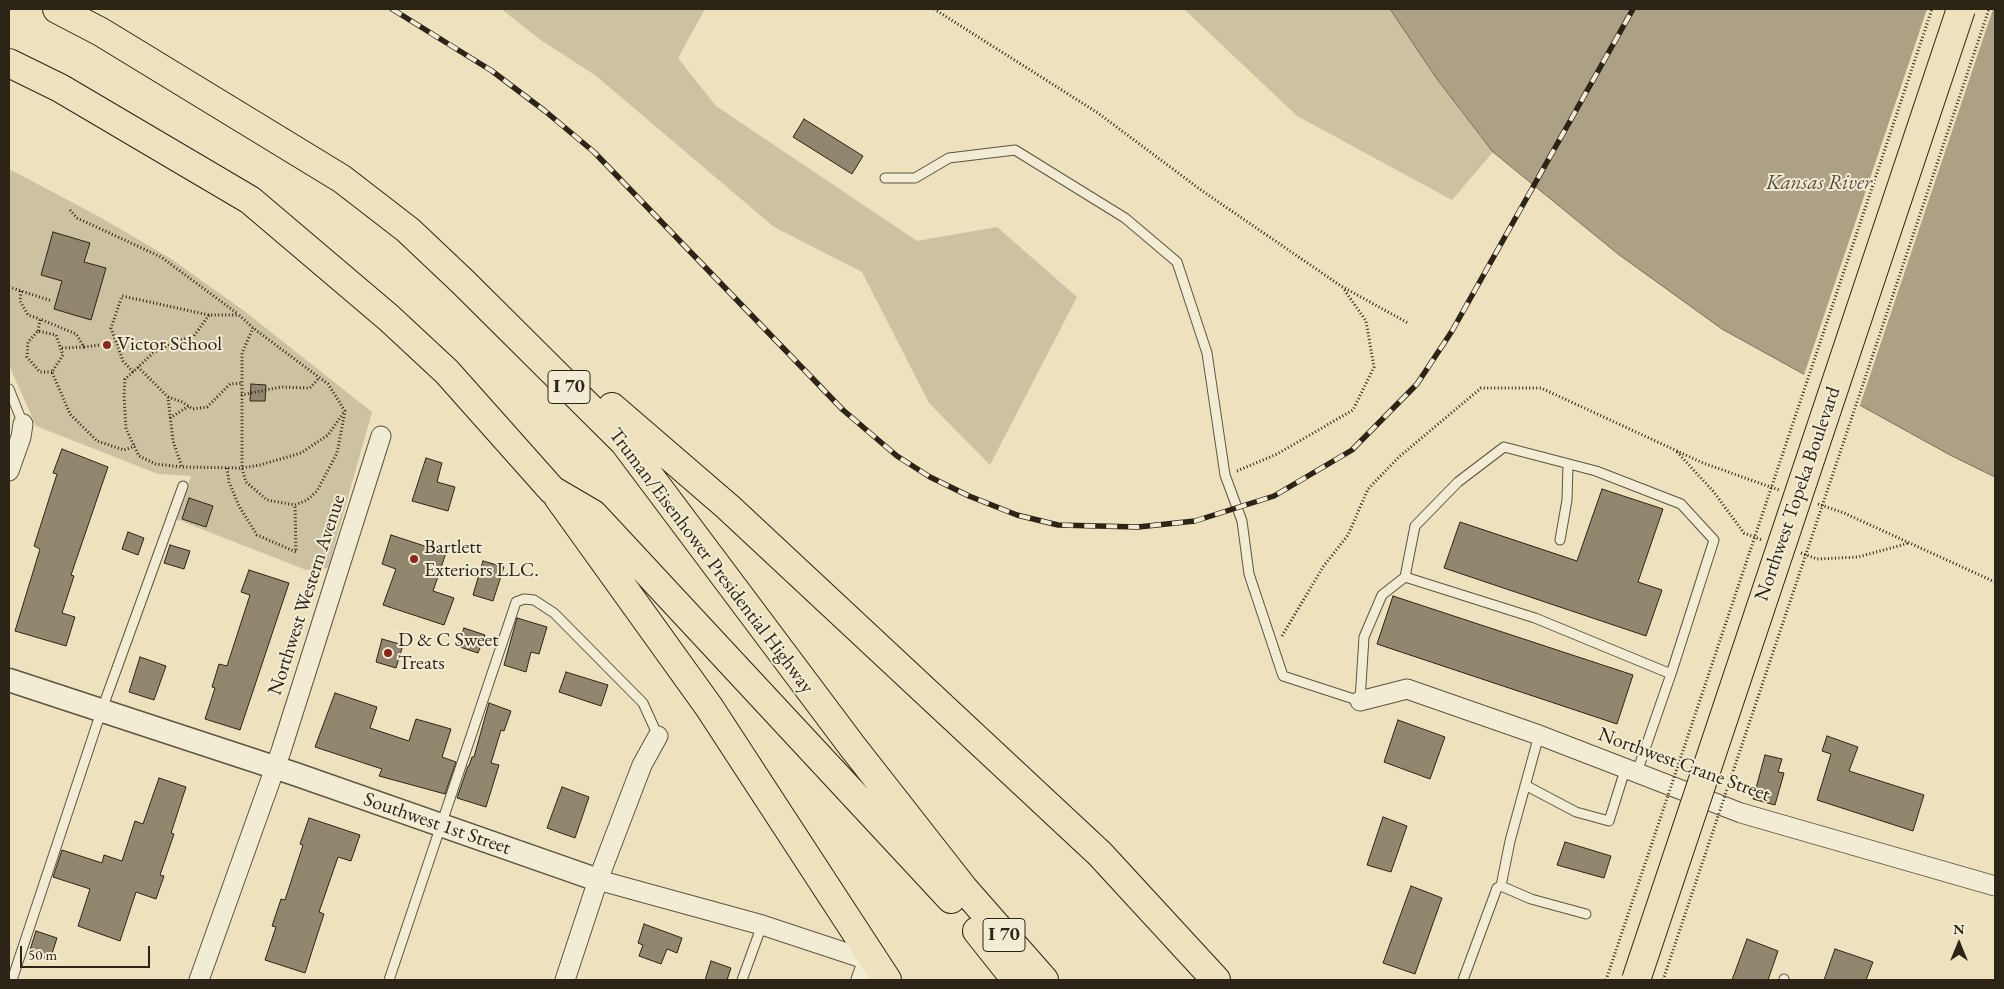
<!DOCTYPE html>
<html>
<head>
<meta charset="utf-8">
<style>
  body { margin:0 }
  #map { position:relative; width:2004px; height:989px; overflow:hidden; background:#ede2bd; font-family:"EB Garamond",serif }
  canvas { display:block }
  .frame { position:absolute; inset:0; border:10px solid #2d2418; pointer-events:none }
  .north { position:absolute; left:1934px; top:919px; width:50px; height:50px; -webkit-text-stroke:4px #f3ecd4; paint-order:stroke; rotate:0deg; font-size:14px; font-weight:700; line-height:20px; text-align:center; color:#2d2418 }
  .north::after { content:''; display:block; margin:auto; width:18px; height:22px; background:#2d2418; clip-path:polygon(50% 0,100% 100%,50% 72%,0 100%) }
  .scale { position:absolute; left:20px; top:946px; width:130px; height:22px; box-sizing:border-box; border:2px solid #2d2418; border-top:0; padding-left:6px; font-size:15px; line-height:18px; white-space:nowrap; color:#2d2418; -webkit-text-stroke:4px #f3ecd4; paint-order:stroke }
</style>
</head>
<body>
<div id="map">
<canvas width="2004" height="989"></canvas>
<div class="frame"></div>
<div class="north">N</div>
<div class="scale">50 m</div>
</div>
<script>
const c = document.querySelector('canvas').getContext('2d');
c.lineJoin = 'round';
function fill(path, color) { c.fillStyle = color; c.fill(path, 'evenodd'); }
const shape = rows => new Path2D(rows.map(r => 'M' + r).join(''));
function strokePath(path, color, width, dash) { c.strokeStyle = color; c.lineWidth = width; c.lineCap = dash ? 'butt' : 'round'; c.setLineDash(dash || []); c.stroke(path); }
function drawText(font, color, halo, rows, align = 'center') {
  c.font = font + ' "EB Garamond",serif'; c.lineWidth = 4; c.setLineDash([]); c.textBaseline = 'middle'; c.strokeStyle = halo; c.fillStyle = color; for (const [text, x, y, turn = 0] of rows) {
    c.save(); c.translate(x, y); c.rotate((+turn || 0) * Math.PI / 180); c.textAlign = isNaN(turn) ? turn : align; if (halo) c.strokeText(text, 0, 0); c.fillText(text, 0, 0); c.restore();
  }
}
fill(shape([
  [501,9,705,9,678,58,716,106,917,241,997,227,1077,297,990,465,929,403,862,272,774,227,595,75,542,41],
  [1184,9,1390,9,1437,79,1493,152,1452,200,1297,116],
  [9,169,98,216,170,258,243,310,372,412,328,568,306,570,176,519,191,476,158,474,36,426,9,365]
]), '#ccc2a1');
const water = shape([
  [1390,9,1995,9,1995,477,1950,455,1722,329,1618,254,1493,152,1437,79,1390,9]
]);
fill(water, '#aca185');
strokePath(water, '#796f59', 1);
fill(shape([
  [1927,9,1993,9,1859,408,1803,378]
]), '#ede2bd');
const building = shape([
  [804,119,863,156,852,174,793,137,804,119],
  [53,232,90,243,84,262,106,268,91,320,54,309,62,281,41,275,53,232],
  [251,384,266,385,265,401,250,401,251,384],
  [62,449,108,467,71,575,74,576,62,613,75,617,66,646,15,631,40,549,34,546,57,474,53,473,62,449],
  [426,458,442,463,437,482,455,487,448,511,412,501,426,458],
  [1602,489,1663,509,1638,582,1662,590,1646,636,1444,568,1460,522,1577,561,1602,489],
  [189,498,213,506,206,527,182,519,189,498],
  [128,532,144,538,138,555,122,549,128,532],
  [391,535,446,553,433,591,454,598,444,625,383,605,396,569,382,564,391,535],
  [170,545,190,551,184,569,164,563,170,545],
  [483,561,504,567,493,601,473,595,483,561],
  [249,570,289,583,240,730,205,719,215,688,212,687,219,664,227,666,250,595,241,592,249,570],
  [1393,596,1633,675,1617,724,1377,644,1393,596],
  [517,618,547,627,539,654,531,652,526,672,504,665,517,618],
  [464,628,485,635,478,653,457,646,464,628],
  [382,639,403,645,396,668,376,662,382,639],
  [140,657,166,666,154,700,129,692,140,657],
  [566,672,608,685,601,706,559,692,566,672],
  [335,693,377,707,370,728,409,741,416,719,451,729,442,757,456,762,445,794,379,776,382,769,315,747,335,693],
  [489,703,511,711,504,731,501,730,491,763,499,765,486,807,457,798,468,766,469,766,472,757,474,757,489,703],
  [1398,720,1445,737,1430,779,1384,762,1398,720],
  [1827,736,1858,747,1849,771,1924,795,1913,831,1817,800,1831,754,1822,751,1827,736],
  [1765,755,1782,759,1778,772,1784,773,1775,805,1753,799,1765,755],
  [159,778,186,787,171,833,174,834,160,875,164,876,156,899,136,892,120,941,78,926,90,889,53,877,62,850,102,863,104,855,122,861,135,821,143,824,159,778],
  [562,787,589,797,575,838,547,828,562,787],
  [1383,817,1407,826,1391,872,1367,865,1383,817],
  [309,818,360,835,351,861,338,857,319,912,324,914,305,973,265,960,276,927,272,926,281,899,285,900,303,845,300,844,309,818],
  [1565,842,1611,856,1604,878,1557,865,1565,842],
  [1411,886,1442,898,1415,974,1383,963,1411,886],
  [644,924,682,938,677,953,667,949,661,964,639,956,643,945,638,943,644,924],
  [36,931,57,938,50,960,29,953,36,931],
  [1747,939,1778,951,1768,980,1732,980,1747,939],
  [1835,949,1873,962,1866,980,1824,980,1835,949],
  [711,961,731,968,727,980,705,980,711,961]
]);
fill(building, '#91876e');
strokePath(building, '#2d2418', 1);
const service = shape([
  [885,178,915,178,949,158,1015,150,1125,218,1177,262,1207,353,1225,475,1242,521,1249,574,1283,676,1360,701,1364,637,1382,595,1405,577,1535,618,1671,674,1637,772],
  [9,389,23,424],
  [1560,540,1567,500,1568,464],
  [1405,577,1415,526,1458,482,1504,447,1596,471,1681,504,1714,540,1671,674],
  [1539,735,1510,841,1501,886,1531,899,1586,914],
  [1525,785,1576,812,1609,821,1626,767],
  [12,980,101,712,183,486],
  [389,980,516,602,524,599,534,600,554,613,643,703,658,736],
  [742,980,762,925],
  [1463,980,1497,888,1501,886],
  [1784,980,1784,979]
]);
const minor = shape([
  [9,471,21,437,23,424],
  [1360,701,1407,689,1539,735,1741,813,1995,886],
  [598,880,762,925,868,960,861,980],
  [199,980,281,751,381,436],
  [565,980,598,880,642,765,658,736]
]);
const tertiary = shape([
  [9,680,295,774,598,880]
]);
const motorway = shape([
  [57,9,101,32,342,179,408,230,463,282,624,442,852,746,964,889,1044,980],
  [9,63,60,88,250,200,389,318,447,372,552,490,593,514,951,899],
  [612,407,728,507,1100,854,1216,980],
  [558,497,709,707,887,980],
  [977,931,1016,980]
]);
strokePath(service, '#5d5441', 11);
strokePath(minor, '#5d5441', 21);
strokePath(tertiary, '#5d5441', 25);
strokePath(motorway, '#2d2418', 30);
strokePath(shape([
  [934,9,1098,113,1201,190,1341,286,1408,323],
  [70,210,77,218,161,257,238,314],
  [9,287,52,301],
  [21,291,20,301,28,315,40,319],
  [209,315,194,336,177,341,153,353,133,372,123,361,111,328,122,296,209,315,239,315,253,328,328,384,345,411,337,453,317,491,307,500,295,505,267,500,246,482,242,468,242,353,253,328],
  [38,331,40,319,76,334,84,347,61,348],
  [84,347,100,345],
  [138,367,168,397,173,441,182,467],
  [52,372,40,372,27,357,28,342,38,331,56,335,63,355,52,372,70,414,97,441,124,450,135,446],
  [133,372,125,379,124,395,126,429,139,456,156,464,182,467,242,468,260,465,301,453,328,435,344,412],
  [241,395,281,387,310,388,319,378],
  [168,397,182,402,193,409,207,407,230,384,242,383],
  [170,418,189,406],
  [1677,452,1713,491,1744,533,1762,540],
  [227,468,229,482,239,506,257,535,296,552,295,505],
  [1237,471,1277,454,1353,410,1374,367,1366,321,1343,288],
  [1818,504,1844,513,1995,582],
  [1801,553,1817,559,1858,557,1909,543],
  [1282,636,1323,567,1348,535,1368,489,1400,456,1481,388,1541,388,1703,463,1779,490]
]), '#2d2418', 3, [1, 2.5]);
strokePath(service, '#f3ecd4', 9);
strokePath(minor, '#f3ecd4', 19);
strokePath(tertiary, '#f3ecd4', 22);
strokePath(motorway, '#ede2bd', 28);
const rail = shape([
  [392,9,492,71,545,111,594,152,843,410,897,456,930,477,969,496,1017,515,1058,525,1138,527,1195,521,1274,496,1352,450,1417,384,1452,331,1633,9]
]);
strokePath(rail, '#2d2418', 5.5);
strokePath(rail, '#f3ecd4', 4, [11]);
const primaryBridge = shape([
  [1636,980,1961,9]
]);
strokePath(primaryBridge, '#2d2418', 30, []);
strokePath(shape([
  [1606,980,1932,9],
  [1663,980,1989,9]
]), '#2d2418', 3, [1, 2.5]);
strokePath(primaryBridge, '#ede2bd', 28);
for (const [x, y, r, color] of [
  [107,345,5,"#8f2418"],
  [414,559,5,"#8f2418"],
  [388,653,5,"#8f2418"]
]) { const dot = new Path2D(); dot.arc(x, y, r, 0, 2 * Math.PI); c.fillStyle = color; c.fill(dot); strokePath(dot, '#f3ecd4', 2); }
for (const [x, y, w] of [
  [569,387,42],
  [1004,935,42]
]) { const box = new Path2D(); box.roundRect(x - w / 2, y - 16.5, w, 33, 4); c.fillStyle = '#f3ecd4'; c.fill(box); strokePath(box, '#2d2418', 1); }
drawText('bold 19px', '#2d2418', null, [
  ["I 70",569,387],
  ["I 70",1004,935]
]);
drawText('20px', '#2d2418', '#f3ecd4', [
  ["Victor School",117,345],
  ["Bartlett",424,548],
  ["Exteriors LLC.",424,571],
  ["D & C Sweet",398,641],
  ["Treats",398,664]
], 'left');
drawText('20px', '#2d2418', '#f3ecd4', [
  ["Northwest Topeka Boulevard",1798,494,-71],
  ["Truman/Eisenhower Presidential Highway",711,561,53],
  ["Northwest Western Avenue",307,595,-72],
  ["Northwest Crane Street",1684,765,20],
  ["Southwest 1st Street",437,824,19]
]);
drawText('italic 21px', '#59503e', '#f3ecd4', [
  ["Kansas River",1819,183]
]);
</script>
</body>
</html>
